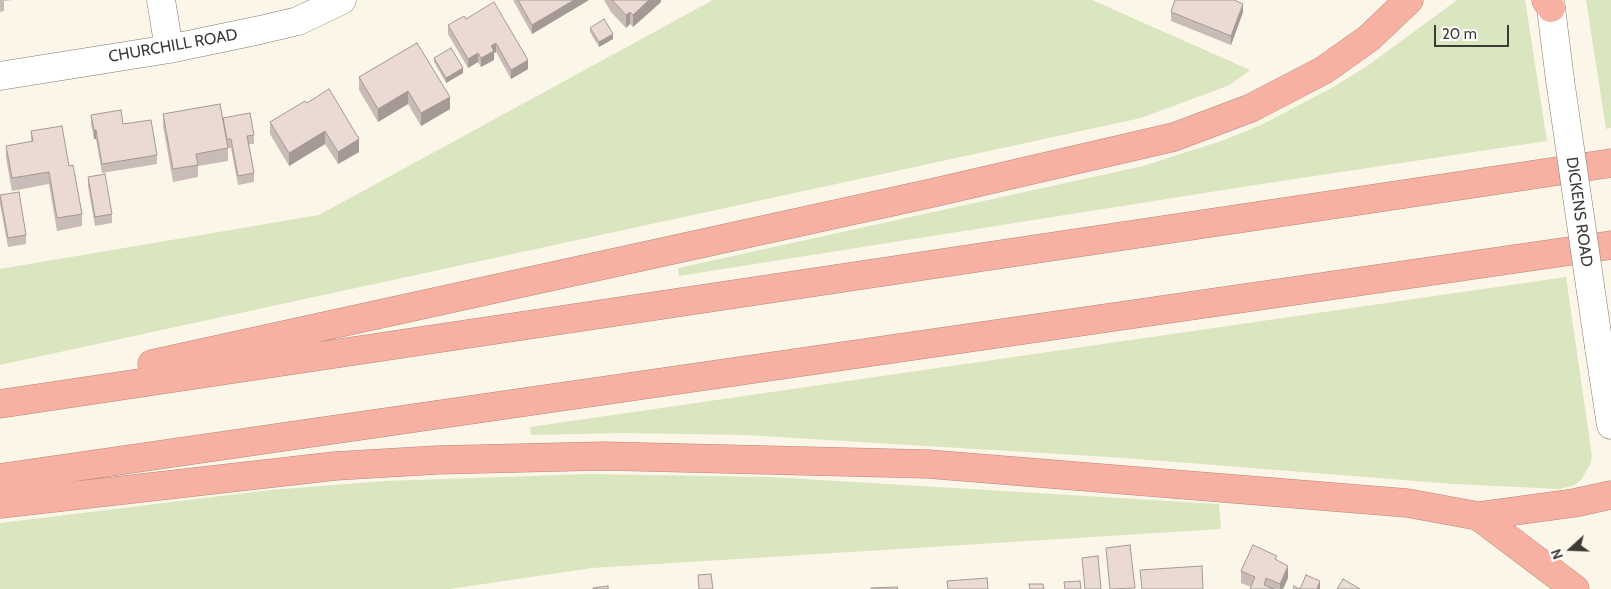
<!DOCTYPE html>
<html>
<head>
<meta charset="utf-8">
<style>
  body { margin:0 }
  #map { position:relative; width:1611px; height:589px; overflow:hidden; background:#fcf6e8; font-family:Cabin,sans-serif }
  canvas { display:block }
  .north { position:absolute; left:1546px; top:524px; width:50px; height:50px; -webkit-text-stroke:4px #fff; paint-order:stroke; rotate:250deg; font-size:14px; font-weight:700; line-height:20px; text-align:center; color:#3e3b36 }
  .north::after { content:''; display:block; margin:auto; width:18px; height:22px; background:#3e3b36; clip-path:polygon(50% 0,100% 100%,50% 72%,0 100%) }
  .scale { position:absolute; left:1434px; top:25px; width:75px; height:22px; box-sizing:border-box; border:2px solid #3e3b36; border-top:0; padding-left:6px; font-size:15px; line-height:18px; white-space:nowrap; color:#3e3b36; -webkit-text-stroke:4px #fff; paint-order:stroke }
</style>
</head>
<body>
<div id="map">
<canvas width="1611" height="589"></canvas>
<div class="north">N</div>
<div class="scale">20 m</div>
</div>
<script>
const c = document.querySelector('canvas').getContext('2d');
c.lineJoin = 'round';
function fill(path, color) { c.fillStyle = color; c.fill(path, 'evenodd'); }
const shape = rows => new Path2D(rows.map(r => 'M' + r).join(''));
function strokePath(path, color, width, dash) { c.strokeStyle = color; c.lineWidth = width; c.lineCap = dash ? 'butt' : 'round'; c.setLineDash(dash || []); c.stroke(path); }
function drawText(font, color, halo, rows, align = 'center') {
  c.font = font + ' Cabin,sans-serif'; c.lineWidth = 4.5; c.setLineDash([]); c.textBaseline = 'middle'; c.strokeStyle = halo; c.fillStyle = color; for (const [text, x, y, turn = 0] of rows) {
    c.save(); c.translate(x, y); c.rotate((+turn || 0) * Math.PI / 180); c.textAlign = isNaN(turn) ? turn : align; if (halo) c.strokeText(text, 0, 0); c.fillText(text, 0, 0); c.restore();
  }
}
fill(shape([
  [713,0,1092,0,1250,70,1230,85,1141,118,0,365,0,269,319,215],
  [1457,0,1525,0,1547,141,1268,183,679,276,678,268,1143,166,1224,140,1263,124,1335,86,1370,64],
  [1586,0,1611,0,1611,128,1606,129],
  [1566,277,1592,456,1590,465,1581,480,1575,485,1560,489,1454,484,1125,458,745,435,622,433,531,435,530,427],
  [589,474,771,477,1219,504,1221,529,592,568,450,589,0,589,0,523,270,490,384,481]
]), '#dae6bf');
const minor = shape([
  [161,0,169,49],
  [1550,0,1560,80],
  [0,76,169,49,260,30,298,21,342,0],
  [1599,347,1611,425]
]);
const highway = shape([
  [1546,0,1551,8],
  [152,364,932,193,1174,137,1251,108,1324,70,1369,38,1409,0],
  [0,404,1611,163],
  [0,478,1611,245],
  [0,504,335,466,437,460,604,456,928,464,1407,503,1478,516,1575,589],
  [1478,516,1574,503,1611,495]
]);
strokePath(minor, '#7f7a6e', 29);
strokePath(highway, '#b6887d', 29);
strokePath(minor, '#fff', 28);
strokePath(highway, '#f6b1a3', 28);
const minorBridge = shape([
  [1560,80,1599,347]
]);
strokePath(minorBridge, '#7f7a6e', 29, []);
strokePath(minorBridge, '#fff', 28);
fill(shape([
  [0,0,12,0,4,1,4,11,0,12],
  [513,0,589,0,532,34],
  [604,0,661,0,661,2,633,27,630,24,626,28,611,12],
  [1171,12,1243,12,1231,45,1171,21],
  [466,19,528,69,511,79,496,52,494,53,494,60,481,67,478,62,468,68,448,34,448,25],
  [590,28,613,39,599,47,590,32],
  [417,43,450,109,421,126,408,104,378,122,359,90,359,77],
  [434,58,463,73,446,83,434,62],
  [307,103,359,152,338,164,325,144,289,166,270,134,270,122],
  [163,114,223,120,254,135,254,144,249,144,254,173,254,182,238,185,231,148,228,148,228,161,198,166,198,177,173,182,163,126],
  [91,115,123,124,157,155,157,164,102,173,96,139,94,139,91,124],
  [31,131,69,166,82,214,82,226,57,231,49,184,12,191,6,158,6,146,31,142],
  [88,177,112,214,112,223,95,226,88,186],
  [0,195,26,235,26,244,8,247,0,204],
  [1277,560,1288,578,1283,589,1250,589,1251,587,1241,583,1241,571]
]), '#c9bbb5');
fill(shape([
  [574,0,589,0,532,34,532,25],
  [649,0,661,0,661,2,633,27,633,15],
  [1243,4,1243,12,1231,45,1231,36],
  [630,12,630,24,626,28,626,15],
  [613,34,613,39,599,47,599,42],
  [496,43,496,52,494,53,494,60,481,67,481,58,491,46],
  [478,53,478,62,468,68,468,59],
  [528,60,528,69,511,79,511,70],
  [463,68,463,73,446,83,446,78],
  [408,91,408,104,378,122,378,109],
  [450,97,450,109,421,126,421,113],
  [94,130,96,130,96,139,94,139],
  [325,131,325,144,289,166,289,153],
  [359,139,359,152,338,164,338,152],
  [1288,566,1288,578,1283,589,1280,589,1280,584],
  [1320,581,1320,589,1317,589]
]), '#a49994');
const building = shape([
  [518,0,574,0,532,25,518,0],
  [612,0,649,0,633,15,630,12,626,15,612,0],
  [1175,0,1234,0,1243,4,1231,36,1171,12,1175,0],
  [494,2,528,60,511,70,496,43,491,46,494,51,481,58,478,53,468,59,448,25,464,16,466,19,494,2],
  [604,19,613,34,599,42,590,28,604,19],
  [417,43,450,97,421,113,408,91,378,109,359,77,417,43],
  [451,48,463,68,446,78,434,58,451,48],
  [329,89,359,139,338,152,325,131,289,153,270,122,305,101,307,103,329,89],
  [220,104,228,148,196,154,198,165,173,169,163,114,220,104],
  [121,110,123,124,151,120,157,155,102,164,96,130,94,130,91,115,121,110],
  [250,113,254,135,247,136,254,173,238,176,231,139,227,139,223,118,250,113],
  [62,126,69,166,73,165,82,214,57,218,49,172,12,178,6,146,33,141,31,131,62,126],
  [105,174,112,214,95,217,88,177,105,174],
  [19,192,26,235,8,238,0,195,19,192],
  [1130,545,1135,588,1110,589,1106,548,1130,545],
  [1253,545,1277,556,1275,559,1288,566,1280,584,1266,578,1264,585,1274,589,1250,589,1255,577,1241,571,1253,545],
  [1098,556,1101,589,1085,589,1082,558,1098,556],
  [1202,566,1203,589,1142,589,1140,570,1202,566],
  [711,574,713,589,699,589,698,575,711,574],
  [1306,575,1320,581,1317,589,1300,589,1306,575],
  [987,578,988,589,948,589,947,581,987,578],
  [1343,579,1360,589,1337,589,1343,579],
  [1080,581,1081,589,1065,589,1064,582,1080,581],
  [1029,584,1043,584,1044,589,1030,589,1029,584],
  [608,586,608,589,593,589,593,588,608,586],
  [1294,586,1300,589,1293,589,1294,586],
  [897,587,898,589,871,589,871,588,897,587]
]);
fill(building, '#eadad3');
strokePath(building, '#a49994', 1);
drawText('16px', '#3e3b36', '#fff', [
  ["CHURCHILL ROAD",173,46,-10],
  ["DICKENS ROAD",1579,212,82]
]);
</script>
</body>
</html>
